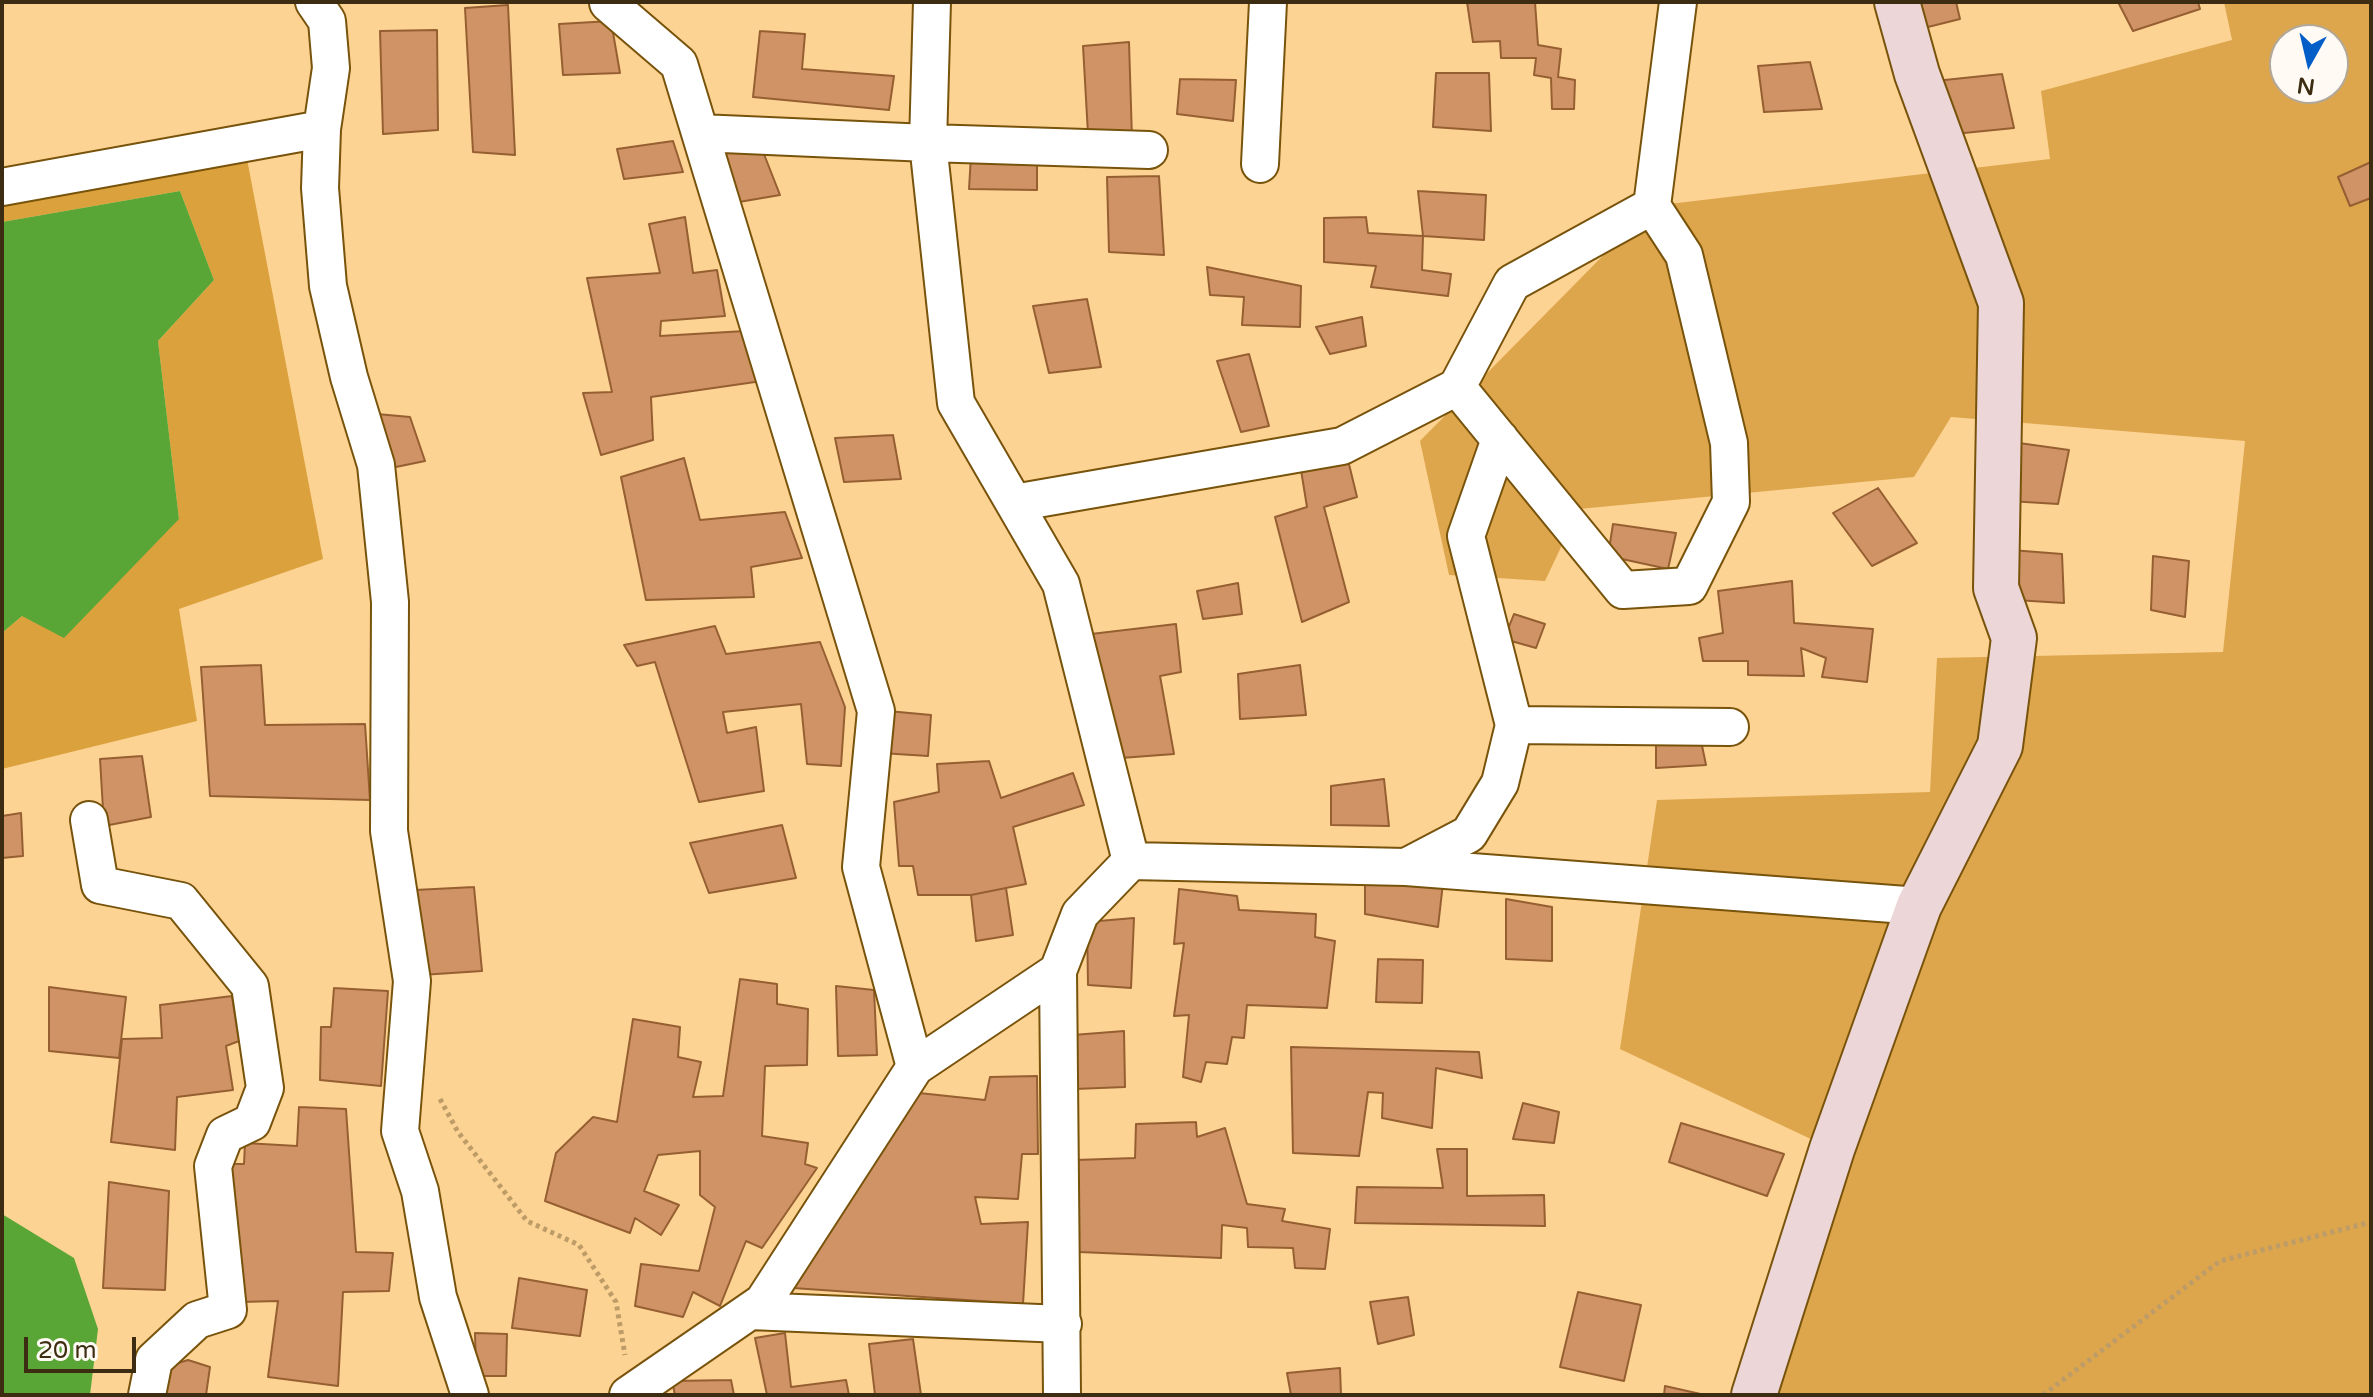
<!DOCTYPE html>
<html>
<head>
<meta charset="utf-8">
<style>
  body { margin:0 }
  #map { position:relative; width:2373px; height:1397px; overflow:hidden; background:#fdd393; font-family:"Varela Round",sans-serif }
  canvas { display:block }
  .frame { position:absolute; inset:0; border:4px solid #3c2c11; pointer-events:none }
  .north { position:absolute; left:2269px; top:24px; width:80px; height:80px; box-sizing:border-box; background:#fffbf4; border:2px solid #b1a899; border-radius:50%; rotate:188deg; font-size:22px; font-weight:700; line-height:32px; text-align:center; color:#3c2c11 }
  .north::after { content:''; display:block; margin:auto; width:28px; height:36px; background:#035ec7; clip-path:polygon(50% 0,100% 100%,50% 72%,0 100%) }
  .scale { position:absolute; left:24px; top:1337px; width:112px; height:36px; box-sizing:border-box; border:4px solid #3c2c11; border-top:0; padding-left:10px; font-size:24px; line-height:28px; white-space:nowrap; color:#3c2c11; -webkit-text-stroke:6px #fffbf4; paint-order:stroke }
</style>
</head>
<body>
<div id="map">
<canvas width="2373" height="1397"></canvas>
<div class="frame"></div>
<div class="north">N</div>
<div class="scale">20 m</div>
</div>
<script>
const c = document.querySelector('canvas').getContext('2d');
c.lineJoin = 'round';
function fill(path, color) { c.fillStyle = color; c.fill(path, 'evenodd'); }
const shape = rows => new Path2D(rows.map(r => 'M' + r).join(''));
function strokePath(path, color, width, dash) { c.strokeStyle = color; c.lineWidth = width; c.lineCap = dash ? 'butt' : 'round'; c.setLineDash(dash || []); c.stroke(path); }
fill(shape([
  [2224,2,2371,2,2371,1395,1753,1395,1832,1149,1620,1049,1657,800,1930,792,1937,658,2223,652,2245,441,1951,417,1914,477,1579,509,1545,581,1449,575,1420,441,1652,206,2050,159,2041,91,2232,40],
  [2285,40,2333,40,2333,88,2285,88]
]), '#dda64c');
fill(shape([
  [244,143,323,559,179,609,197,721,2,769,2,633,22,616,179,519,158,341,214,280,180,191,2,222,2,187]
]), '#dba13d');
fill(shape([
  [180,191,214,280,158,341,179,519,64,638,22,616,2,633,2,222],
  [2,1214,74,1258,98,1329,90,1395,2,1395]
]), '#59a636');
const building = shape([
  [1467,2,1535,2,1538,45,1561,49,1558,77,1575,80,1574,109,1552,109,1551,78,1534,75,1536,58,1501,58,1500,41,1473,42,1467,2],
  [1909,2,1956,2,1960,19,1920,29,1909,2],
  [2118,2,2198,2,2200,9,2133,31,2118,2],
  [508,5,515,155,473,152,465,8,508,5],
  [611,21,620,73,563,75,559,24,611,21],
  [437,30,438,130,383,134,380,31,437,30],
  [760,31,805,34,802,69,894,76,889,110,753,97,760,31],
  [1129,42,1132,139,1088,134,1083,46,1129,42],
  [1810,62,1822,109,1764,112,1758,66,1810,62],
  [1436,73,1489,73,1491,131,1433,127,1436,73],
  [2002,74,2014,128,1954,134,1935,81,2002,74],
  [1180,79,1236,80,1233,121,1177,114,1180,79],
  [673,141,683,172,624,179,617,149,673,141],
  [760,144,780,195,739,202,717,151,760,144],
  [971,156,1037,159,1037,190,969,189,971,156],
  [2371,162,2371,198,2350,206,2338,177,2371,162],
  [1159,176,1164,255,1109,252,1107,177,1159,176],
  [1418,191,1486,195,1484,240,1423,236,1418,191],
  [685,217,693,273,717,270,725,316,661,321,660,336,745,331,762,381,651,397,653,440,601,455,583,393,612,392,587,278,660,273,649,224,685,217],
  [1366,217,1368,233,1423,236,1422,270,1451,274,1448,296,1371,287,1376,266,1324,262,1324,218,1366,217],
  [1207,267,1301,286,1300,327,1242,325,1244,297,1210,295,1207,267],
  [1087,299,1101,367,1049,373,1033,306,1087,299],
  [1362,317,1366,346,1330,354,1316,327,1362,317],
  [1249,354,1269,426,1241,432,1217,361,1249,354],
  [377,414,410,417,425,461,391,468,377,414],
  [893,435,901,479,844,482,835,438,893,435],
  [2019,443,2069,450,2058,504,2009,501,2019,443],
  [684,458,700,520,785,512,802,558,751,567,754,597,646,600,621,477,684,458],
  [1348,460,1357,497,1324,507,1349,602,1302,622,1275,517,1307,507,1301,470,1348,460],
  [1878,488,1917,543,1872,566,1833,513,1878,488],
  [1613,524,1676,533,1668,569,1608,556,1613,524],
  [2011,550,2062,554,2064,603,2015,600,2011,550],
  [2153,556,2189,561,2185,617,2151,610,2153,556],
  [1792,581,1794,623,1873,629,1867,682,1822,677,1826,658,1801,648,1804,676,1748,675,1748,661,1703,661,1699,638,1723,633,1718,591,1792,581],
  [1238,583,1242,614,1203,619,1197,591,1238,583],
  [1514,614,1545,624,1536,648,1504,639,1514,614],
  [1176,624,1181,672,1160,676,1174,754,1121,758,1091,634,1176,624],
  [715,626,726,654,820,642,845,707,841,766,807,764,801,704,723,712,727,733,756,727,764,791,699,802,655,662,637,666,624,645,715,626],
  [261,665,265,725,365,724,370,800,210,796,201,667,261,665],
  [1300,665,1306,715,1240,719,1238,674,1300,665],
  [888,711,931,715,928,756,881,753,888,711],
  [1700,736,1706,765,1656,768,1656,739,1700,736],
  [142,756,151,817,104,826,100,759,142,756],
  [989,761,1001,798,1073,773,1084,805,1013,827,1026,884,971,895,918,895,913,866,899,866,894,802,939,792,937,764,989,761],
  [1384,779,1389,826,1331,825,1331,786,1384,779],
  [21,813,23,856,2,858,2,816,21,813],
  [782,825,796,878,709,893,690,843,782,825],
  [1365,878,1443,883,1438,927,1365,914,1365,878],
  [474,887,482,971,421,975,415,890,474,887],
  [1006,888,1013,935,976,941,971,895,1006,888],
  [1179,889,1237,896,1239,910,1316,914,1315,937,1335,941,1327,1008,1247,1005,1244,1038,1232,1037,1227,1064,1206,1062,1201,1082,1183,1077,1189,1015,1174,1016,1184,943,1174,944,1179,889],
  [1506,899,1552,907,1552,961,1506,959,1506,899],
  [1134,918,1131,988,1088,985,1087,922,1134,918],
  [1378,959,1423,960,1422,1003,1376,1002,1378,959],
  [740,979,777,984,777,1004,808,1009,807,1065,765,1066,762,1136,808,1143,805,1164,817,1168,762,1248,746,1241,720,1306,693,1292,683,1317,635,1306,641,1264,699,1271,715,1207,700,1195,700,1151,658,1155,644,1191,679,1205,661,1235,635,1218,630,1233,545,1201,556,1153,593,1117,617,1122,633,1019,680,1027,678,1057,701,1062,693,1097,723,1096,740,979],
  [836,986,874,990,877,1055,838,1056,836,986],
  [49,987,126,997,119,1058,49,1051,49,987],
  [334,988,388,991,381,1086,320,1080,321,1027,331,1027,334,988],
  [232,996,239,1041,226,1046,233,1090,177,1097,175,1150,111,1142,122,1039,162,1038,160,1005,232,996],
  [1124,1031,1125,1087,1075,1089,1073,1035,1124,1031],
  [1291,1047,1479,1052,1482,1078,1436,1068,1432,1128,1382,1118,1383,1093,1368,1092,1359,1156,1293,1153,1291,1047],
  [1037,1076,1038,1154,1022,1154,1018,1199,975,1197,981,1224,1028,1222,1023,1304,793,1288,919,1093,985,1100,990,1077,1037,1076],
  [1523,1103,1559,1112,1554,1143,1513,1139,1523,1103],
  [299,1107,346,1109,356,1252,393,1253,389,1291,343,1292,338,1386,268,1377,278,1301,240,1302,226,1164,244,1164,245,1143,297,1146,299,1107],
  [1196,1122,1197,1137,1225,1128,1247,1204,1285,1209,1282,1221,1330,1229,1325,1269,1295,1268,1293,1248,1248,1247,1247,1228,1222,1225,1221,1258,1079,1252,1076,1160,1135,1158,1136,1124,1196,1122],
  [1681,1123,1784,1154,1767,1196,1669,1162,1681,1123],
  [1437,1149,1467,1149,1467,1196,1544,1195,1545,1226,1355,1223,1357,1187,1443,1188,1437,1149],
  [109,1182,169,1191,165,1290,103,1288,109,1182],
  [519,1278,587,1290,580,1336,512,1328,519,1278],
  [1578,1292,1641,1305,1624,1381,1560,1367,1578,1292],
  [1408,1297,1414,1335,1378,1344,1370,1302,1408,1297],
  [475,1333,507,1334,506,1376,476,1376,475,1333],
  [785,1333,791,1387,846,1380,849,1395,767,1395,755,1338,785,1333],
  [913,1339,921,1395,875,1395,869,1344,913,1339],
  [188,1360,210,1367,206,1395,157,1395,162,1368,188,1360],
  [1340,1368,1341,1395,1291,1395,1287,1373,1340,1368],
  [731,1380,734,1395,675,1395,672,1381,731,1380],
  [1665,1386,1705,1395,1664,1395,1665,1386]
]);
fill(building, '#cf9366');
strokePath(building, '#965f32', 2);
const street = shape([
  [314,2,327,21,331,68,322,129,320,188,328,286,349,377,376,465,390,602,389,831,412,981,400,1131,420,1191,438,1297,470,1395],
  [608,3,679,64,700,133,928,143,932,2],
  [1260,164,1268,2],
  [2,187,322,129],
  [1457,387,1623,590,1689,586,1731,502,1729,443,1684,255,1652,206],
  [1500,439,1466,536,1514,725],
  [1014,503,1342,446,1457,387,1512,283,1652,206,1678,2],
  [89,820,100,885,181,901,250,986,265,1088,252,1122,225,1135,213,1166,228,1310,197,1320,154,1360,147,1395],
  [1131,861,1406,867,1469,834,1500,783,1514,725,1730,727],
  [1406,867,1919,906],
  [1058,971,1062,1395],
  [915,1067,1058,971,1080,914,1131,861,1061,584,956,403,928,143,1149,150],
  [750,1311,1063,1324],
  [628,1395,763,1302,915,1067,861,867,876,711,700,133]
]);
const secondary = shape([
  [1754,1395,1832,1149,1919,906,2000,746,2014,638,1996,588,2001,303,1917,74,1897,2]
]);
strokePath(street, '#78530b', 40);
strokePath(secondary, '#78530b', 48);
strokePath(shape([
  [440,1099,458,1132,527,1221,579,1245,616,1302,625,1355],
  [2043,1395,2220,1261,2371,1222]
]), '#bd9c68', 5, [4, 4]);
strokePath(street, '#fff', 36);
strokePath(secondary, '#ecd6d7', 44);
</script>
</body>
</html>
